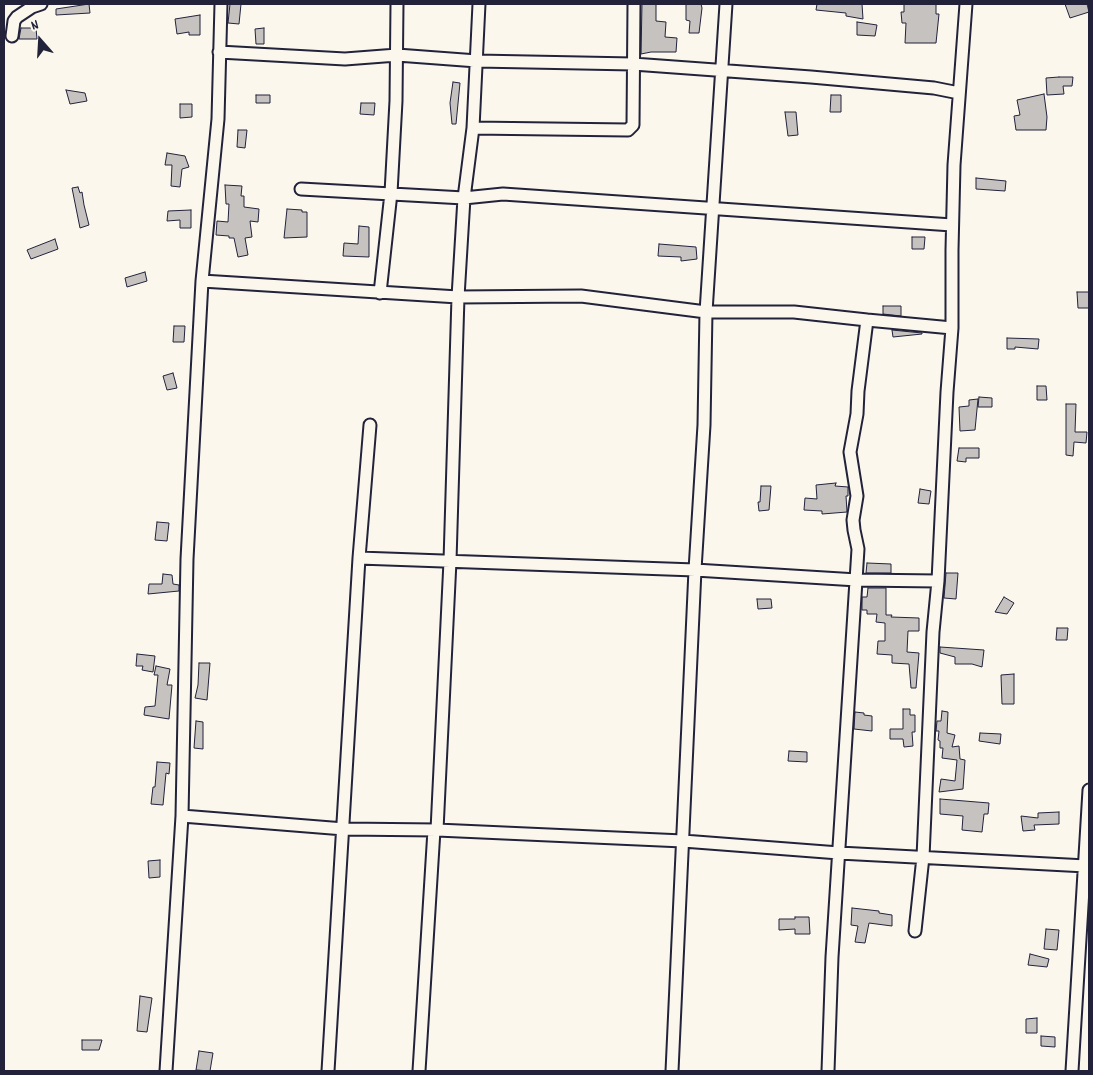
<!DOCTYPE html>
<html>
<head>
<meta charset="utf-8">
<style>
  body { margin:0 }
  #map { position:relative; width:1093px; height:1075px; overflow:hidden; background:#fbf7ec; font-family:Dekko,sans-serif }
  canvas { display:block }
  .frame { position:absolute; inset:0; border:5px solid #22223b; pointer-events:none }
  .north { position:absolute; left:15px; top:15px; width:50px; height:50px; -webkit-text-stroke:4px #fbf7ec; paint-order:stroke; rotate:341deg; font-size:14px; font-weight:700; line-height:20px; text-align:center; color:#22223b }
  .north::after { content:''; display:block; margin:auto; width:18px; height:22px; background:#22223b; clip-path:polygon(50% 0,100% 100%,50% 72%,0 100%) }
</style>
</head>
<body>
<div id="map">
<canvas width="1093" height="1075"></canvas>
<div class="frame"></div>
<div class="north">N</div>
</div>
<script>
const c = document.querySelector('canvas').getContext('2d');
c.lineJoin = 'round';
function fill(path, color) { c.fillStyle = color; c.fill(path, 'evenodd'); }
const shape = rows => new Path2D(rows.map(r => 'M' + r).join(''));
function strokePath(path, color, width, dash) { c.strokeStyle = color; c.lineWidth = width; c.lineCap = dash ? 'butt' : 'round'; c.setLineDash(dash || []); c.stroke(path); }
const building = shape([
  [89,4,90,13,56,15,56,9,89,4],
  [230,4,241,4,239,24,228,23,230,4],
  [642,4,656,4,656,21,666,22,665,37,677,38,676,52,651,52,641,54,642,4],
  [686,4,701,4,702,8,699,33,689,33,690,21,686,20,686,4],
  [817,4,862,4,863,19,846,16,846,13,816,10,817,4],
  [904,4,936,4,936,14,939,14,936,43,905,43,906,23,902,23,901,12,904,12,904,4],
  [1065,4,1087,4,1089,12,1070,18,1065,4],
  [200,15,200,35,189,35,189,32,177,34,175,19,200,15],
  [857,22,877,25,875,36,857,35,857,22],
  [21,28,36,28,37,39,19,39,21,28],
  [264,28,264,44,256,44,255,29,264,28],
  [1059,77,1073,77,1072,86,1063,86,1064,94,1047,95,1046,78,1059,77],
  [453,82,460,83,456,124,452,124,450,103,453,82],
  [66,90,85,93,87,101,70,104,66,90],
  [1044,94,1047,117,1046,130,1016,130,1014,116,1020,115,1017,100,1044,94],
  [256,95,270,95,270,103,256,103,256,95],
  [831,95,841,95,841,112,830,112,831,95],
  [361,103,375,103,374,115,360,114,361,103],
  [180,104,192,104,192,117,180,118,180,104],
  [785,112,796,112,798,135,788,136,785,112],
  [238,130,247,130,245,148,237,147,238,130],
  [167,153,185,156,189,167,182,169,180,187,171,186,172,165,165,165,167,153],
  [976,178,1006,181,1005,191,976,189,976,178],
  [225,185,242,186,241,196,244,196,244,207,259,209,258,222,250,221,252,237,245,238,248,255,238,257,234,238,229,238,229,236,216,235,217,221,228,222,229,204,226,204,225,185],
  [78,187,80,193,82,192,84,205,89,225,80,228,72,188,78,187],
  [287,209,302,210,302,212,307,212,307,237,284,238,287,209],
  [191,210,191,228,180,228,180,220,167,221,168,211,191,210],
  [359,226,369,227,369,257,343,256,344,243,358,244,359,226],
  [912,237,925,237,924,249,912,249,912,237],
  [55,239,58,249,31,259,27,250,55,239],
  [659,244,696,247,697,259,681,261,681,257,658,256,659,244],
  [145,272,147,281,127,287,125,278,145,272],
  [1077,292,1089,292,1089,308,1078,308,1077,292],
  [883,306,901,306,901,316,883,314,883,306],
  [174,326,185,326,184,342,173,342,174,326],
  [892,330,922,333,922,334,893,337,892,330],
  [1007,338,1039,339,1038,349,1015,347,1015,349,1007,349,1007,338],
  [173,373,177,388,167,390,163,376,173,373],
  [1037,386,1046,386,1047,400,1037,400,1037,386],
  [979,397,992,398,992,407,978,407,979,397],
  [978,399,975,430,960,431,959,407,969,406,969,400,978,399],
  [1066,404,1076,404,1075,432,1087,432,1086,443,1074,442,1073,456,1066,455,1066,404],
  [959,448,979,448,979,458,966,458,966,462,957,461,959,448],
  [836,483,835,486,848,487,848,496,846,496,847,512,822,514,822,511,804,510,805,498,817,499,816,485,836,483],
  [761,486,771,486,769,510,759,511,758,502,760,502,761,486],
  [920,489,931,491,929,504,918,503,920,489],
  [157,522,169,523,167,541,155,540,157,522],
  [867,563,891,564,891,573,866,573,867,563],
  [946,573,958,573,956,599,944,598,946,573],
  [163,574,172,575,173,584,179,585,179,591,148,594,149,584,162,584,163,574],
  [868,588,886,588,886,615,892,615,891,617,919,618,919,631,908,631,907,652,919,653,916,688,911,688,909,664,892,663,892,655,877,654,878,641,885,641,885,623,876,622,877,614,867,614,867,610,862,610,862,597,867,597,868,588],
  [1004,597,1014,603,1007,614,995,612,1004,597],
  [757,599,771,599,772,608,758,609,757,599],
  [1057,628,1068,628,1067,640,1056,640,1057,628],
  [940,647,984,650,982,667,972,664,955,664,955,657,940,653,940,647],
  [137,654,155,656,153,672,142,670,143,666,136,666,137,654],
  [199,663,210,663,207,700,195,698,198,685,199,663],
  [156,666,170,669,167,685,172,685,169,719,144,715,145,707,155,706,158,675,154,675,156,666],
  [1014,674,1014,704,1002,704,1001,675,1014,674],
  [903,709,910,709,910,715,915,715,915,732,912,732,913,746,904,747,903,739,890,739,890,729,903,729,903,709],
  [942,711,948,712,947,733,955,735,952,747,959,746,960,759,965,760,963,789,939,792,941,779,955,781,957,760,942,758,943,748,940,748,940,741,938,740,939,731,936,731,937,721,941,721,942,711],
  [855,712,864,713,864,715,872,716,872,731,854,729,855,712],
  [196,721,203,722,203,749,194,748,196,721],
  [980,733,1001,734,1000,744,979,741,980,733],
  [789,751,807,752,807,762,788,761,789,751],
  [157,762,170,763,169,774,166,773,163,805,151,804,153,787,155,787,157,762],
  [940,799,989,803,988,814,984,814,982,832,962,830,963,816,940,814,940,799],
  [1059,812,1059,824,1034,825,1035,830,1023,831,1021,816,1038,818,1038,813,1059,812],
  [160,860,160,877,149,878,148,861,160,860],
  [852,908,879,911,879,913,892,915,892,926,869,923,865,943,855,942,858,926,851,925,852,908],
  [795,917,809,917,810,934,795,934,795,929,779,930,779,919,795,919,795,917],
  [1046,929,1059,930,1057,950,1044,949,1046,929],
  [1030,954,1049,959,1047,967,1028,965,1030,954],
  [140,996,152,998,147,1032,137,1031,140,996],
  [1037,1018,1037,1033,1026,1033,1026,1019,1037,1018],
  [1041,1036,1055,1037,1055,1047,1041,1046,1041,1036],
  [82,1040,102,1040,99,1050,82,1050,82,1040],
  [199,1051,213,1053,210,1071,196,1070,199,1051]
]);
fill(building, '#c6c2c0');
strokePath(building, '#22223b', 1);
const minor = shape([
  [479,4,473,128,628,130,633,125,634,4],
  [12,36,14,21,17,17,32,7,41,4],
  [219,52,345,59,397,55,477,61,633,64,811,77,934,88,959,93],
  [301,189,464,198,503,194,952,225],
  [202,281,458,297,581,296,706,312,794,312,867,320,858,391,857,414,850,452,857,496,853,520,854,530,858,549,832,957,828,1071],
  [380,293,391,193,396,101,397,4],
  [867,320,952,328],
  [370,425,359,558,695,570,857,580,938,581],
  [182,816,344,829,437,830,683,841,839,853,1086,866],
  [437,830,450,561,458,297,464,198,473,128],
  [915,931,923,857,933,632,938,581,947,392,952,328,952,250,954,165,966,4],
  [166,1071,182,816,187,559,202,281,218,119,221,4],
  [328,1071,359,558],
  [419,1071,434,830],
  [672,1071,695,570,704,425,706,312,726,4],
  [1072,1071,1089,790]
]);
strokePath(minor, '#22223b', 15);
strokePath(minor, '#fbf7ec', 11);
</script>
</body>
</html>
